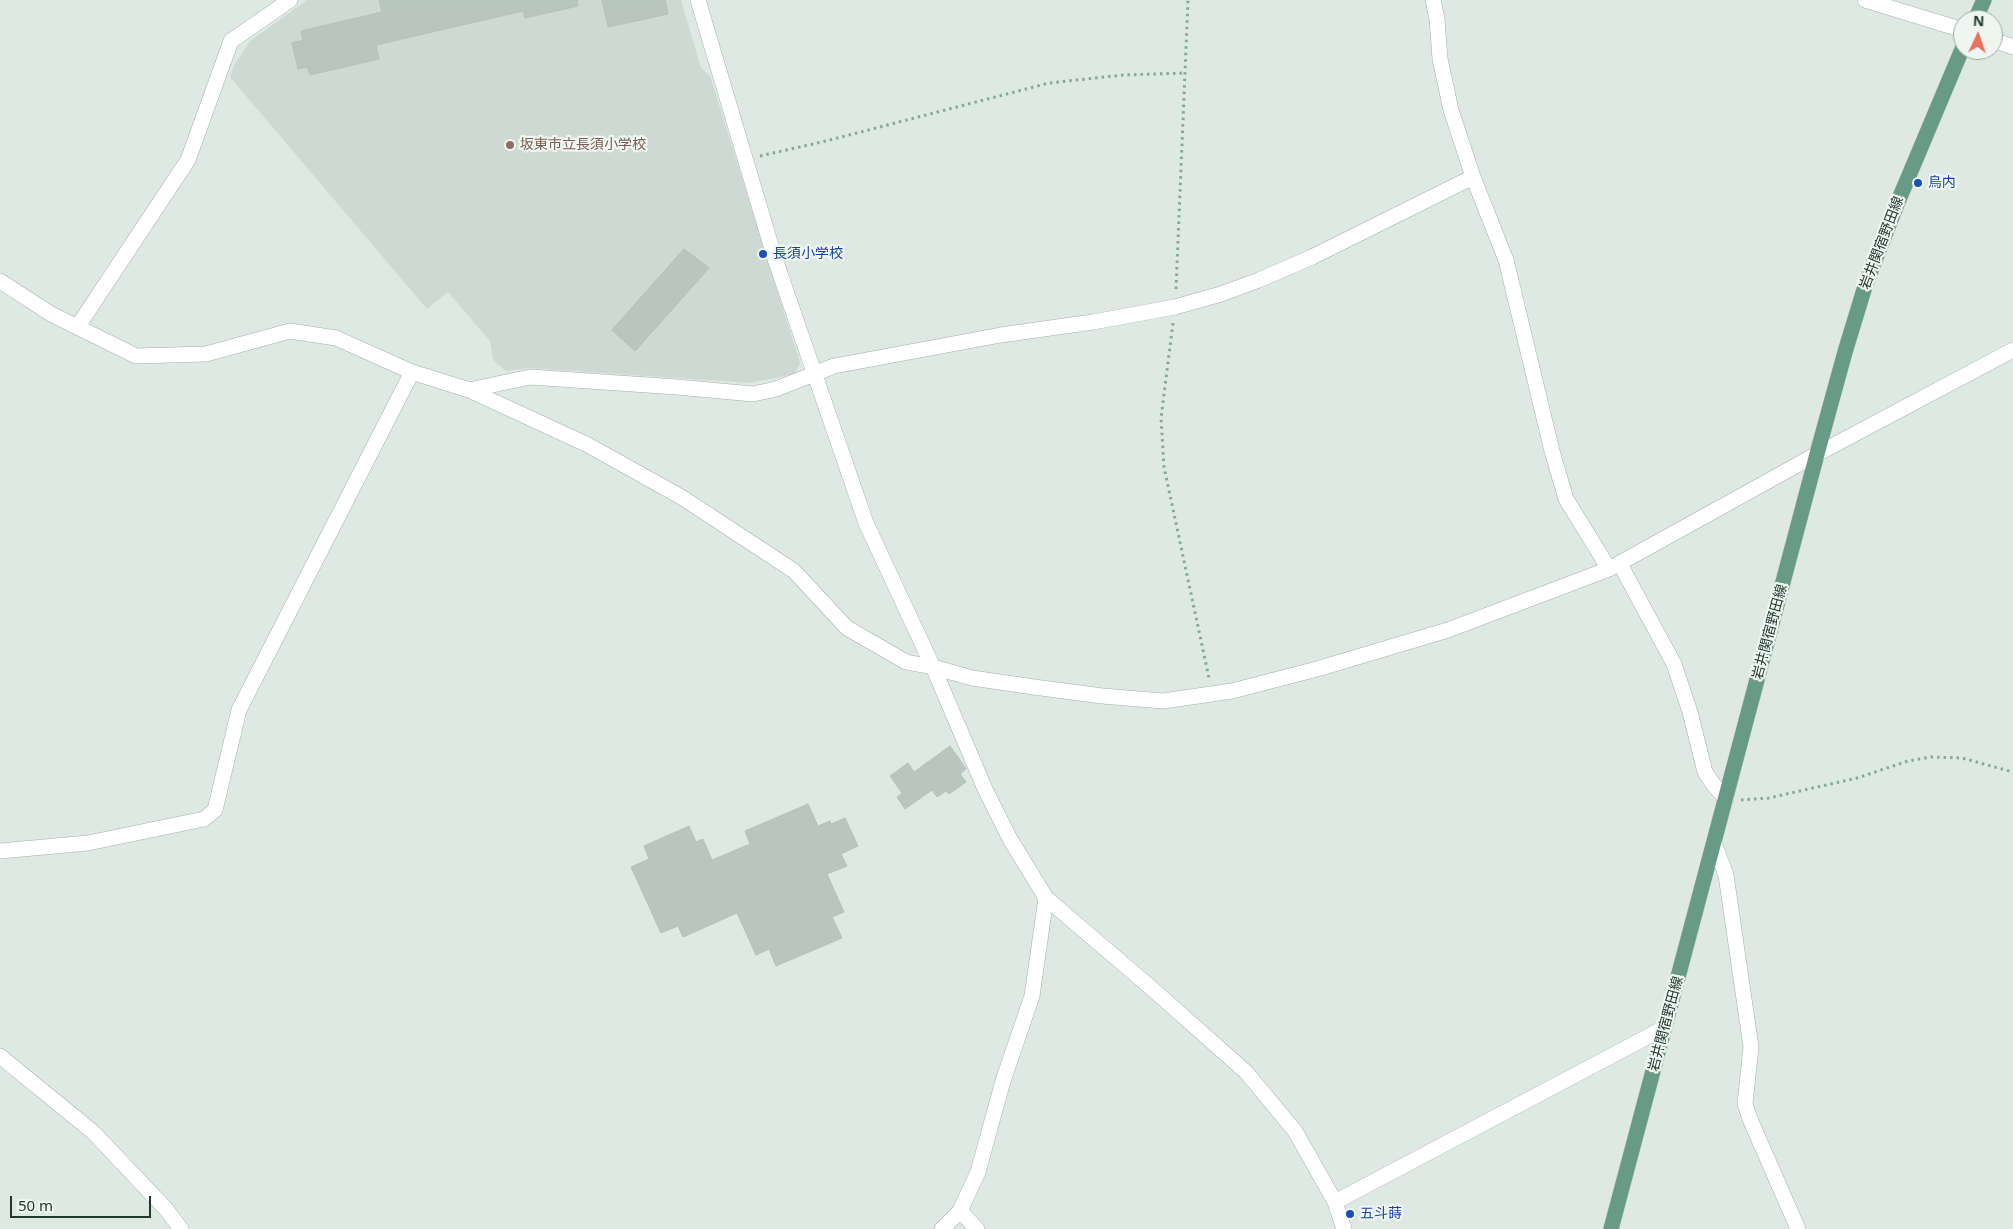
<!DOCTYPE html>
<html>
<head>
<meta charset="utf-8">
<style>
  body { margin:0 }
  #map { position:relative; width:2013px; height:1229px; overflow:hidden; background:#dfe9e3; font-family:"Noto Sans",sans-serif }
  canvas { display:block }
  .north { position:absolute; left:1953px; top:10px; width:50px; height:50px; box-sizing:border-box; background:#eff6f2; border:1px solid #9daaa4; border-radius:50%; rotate:3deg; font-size:14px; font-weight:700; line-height:20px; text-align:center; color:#21382f }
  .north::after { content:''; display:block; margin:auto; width:18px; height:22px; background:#e7705f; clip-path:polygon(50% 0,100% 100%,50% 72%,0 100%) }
  .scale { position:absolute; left:10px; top:1196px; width:141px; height:22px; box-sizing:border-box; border:2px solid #21382f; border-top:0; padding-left:6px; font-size:15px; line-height:18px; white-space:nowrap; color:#21382f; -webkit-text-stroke:4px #eff6f2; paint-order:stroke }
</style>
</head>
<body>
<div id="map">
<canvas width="2013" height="1229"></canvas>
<div class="north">N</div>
<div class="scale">50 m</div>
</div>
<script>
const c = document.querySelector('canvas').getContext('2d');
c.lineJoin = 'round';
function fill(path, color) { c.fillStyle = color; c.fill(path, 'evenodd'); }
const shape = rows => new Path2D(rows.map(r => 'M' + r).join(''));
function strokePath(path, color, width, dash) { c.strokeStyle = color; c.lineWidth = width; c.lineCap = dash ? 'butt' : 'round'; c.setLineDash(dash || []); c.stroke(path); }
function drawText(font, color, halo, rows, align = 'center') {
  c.font = font + ' "Noto Sans","Noto Sans JP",sans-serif'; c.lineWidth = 4.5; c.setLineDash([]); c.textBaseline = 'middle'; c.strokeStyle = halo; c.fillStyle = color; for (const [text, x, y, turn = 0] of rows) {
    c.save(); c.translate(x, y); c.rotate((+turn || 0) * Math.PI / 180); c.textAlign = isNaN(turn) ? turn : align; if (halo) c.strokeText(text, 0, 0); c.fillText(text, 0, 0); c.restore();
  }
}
fill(shape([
  [307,0,681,0,701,68,710,76,800,363,795,374,749,383,530,368,506,371,493,360,490,341,448,292,427,309,230,77,235,64,250,41]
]), '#cdd9d2');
const building = shape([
  [379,0,577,0,578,6,525,18,523,11,376,45,379,59,310,75,307,67,298,69,292,43,303,40,301,31,382,12,379,0],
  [602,0,665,0,668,14,608,27,602,0],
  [684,249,709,268,635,351,612,330,684,249],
  [950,746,965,767,966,769,960,774,966,782,949,794,946,791,937,797,932,790,905,809,897,797,902,793,890,776,908,763,914,772,950,746],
  [808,804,818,826,830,821,831,824,845,818,858,846,841,854,847,866,827,874,844,912,832,917,842,938,776,966,769,949,756,955,737,913,683,937,678,926,661,933,631,867,649,859,644,846,689,826,696,842,703,839,712,860,750,844,745,831,808,804]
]);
fill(building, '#b8c6bf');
strokePath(building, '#b2c2b9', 1);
const minor = shape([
  [698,0,775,259,866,523,933,667,985,789,1010,839,1046,898,1149,986,1246,1072,1295,1131,1335,1202,1344,1229],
  [1433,0,1437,19,1440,59,1451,110,1473,177,1506,260,1552,451,1566,499,1609,569],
  [1865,0,1963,30],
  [1993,40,2013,47],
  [0,281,51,314,136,356,206,354,290,331,336,338,412,372,469,390,588,445,683,498,794,571,847,628,906,662,933,667,972,678,1034,687,1102,696,1163,701,1232,691,1317,669,1448,630,1609,569,1817,454,2013,350],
  [78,326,188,160,231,41,290,0],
  [469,390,530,377,677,387,753,394,776,389,834,366,1001,335,1093,322,1175,307,1221,294,1259,280,1312,257,1473,177],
  [1620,564,1674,664,1690,712,1705,772,1713,784,1726,799],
  [1714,843,1726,875,1751,1047,1745,1104,1750,1119,1798,1229],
  [0,851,88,843,204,819,215,810,239,710,412,372],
  [0,1056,93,1132,166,1209,181,1229],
  [1335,1202,1664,1028],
  [960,1211,977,1229],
  [942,1229,960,1211,978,1172,1003,1081,1032,996,1046,898]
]);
const major = shape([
  [1975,20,1984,0],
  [1611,1229,1817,454,1845,352,1866,283,1897,204,1963,47]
]);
strokePath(minor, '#a2b0a9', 16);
strokePath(major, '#bcc3c1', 16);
strokePath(shape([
  [760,156,826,141,1049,83,1123,75,1185,73],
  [1176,289,1188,0],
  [1173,323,1161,418,1164,467,1209,678],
  [1741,800,1769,798,1857,778,1908,761,1931,757,1962,758,2013,772]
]), '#82aa99', 3, [2.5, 4]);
strokePath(minor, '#fff', 15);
strokePath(major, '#679b87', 15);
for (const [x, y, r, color] of [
  [510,145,5,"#8d6e63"],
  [1918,183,5,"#1a4fb4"],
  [763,254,5,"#1a4fb4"],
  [1350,1214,5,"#1a4fb4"]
]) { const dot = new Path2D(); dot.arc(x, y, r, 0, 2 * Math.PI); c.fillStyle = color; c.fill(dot); strokePath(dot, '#eff6f2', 2); }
drawText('14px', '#785e54', '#eff6f2', [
  ["坂東市立長須小学校",520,145]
], 'left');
drawText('14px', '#164399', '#eff6f2', [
  ["烏内",1928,183],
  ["長須小学校",773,254],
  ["五斗蒔",1360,1214]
], 'left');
drawText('14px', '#21382f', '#eff6f2', [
  ["岩井関宿野田線",1882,243,-69],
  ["岩井関宿野田線",1770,632,-75],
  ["岩井関宿野田線",1666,1024,-75]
]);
</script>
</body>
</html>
